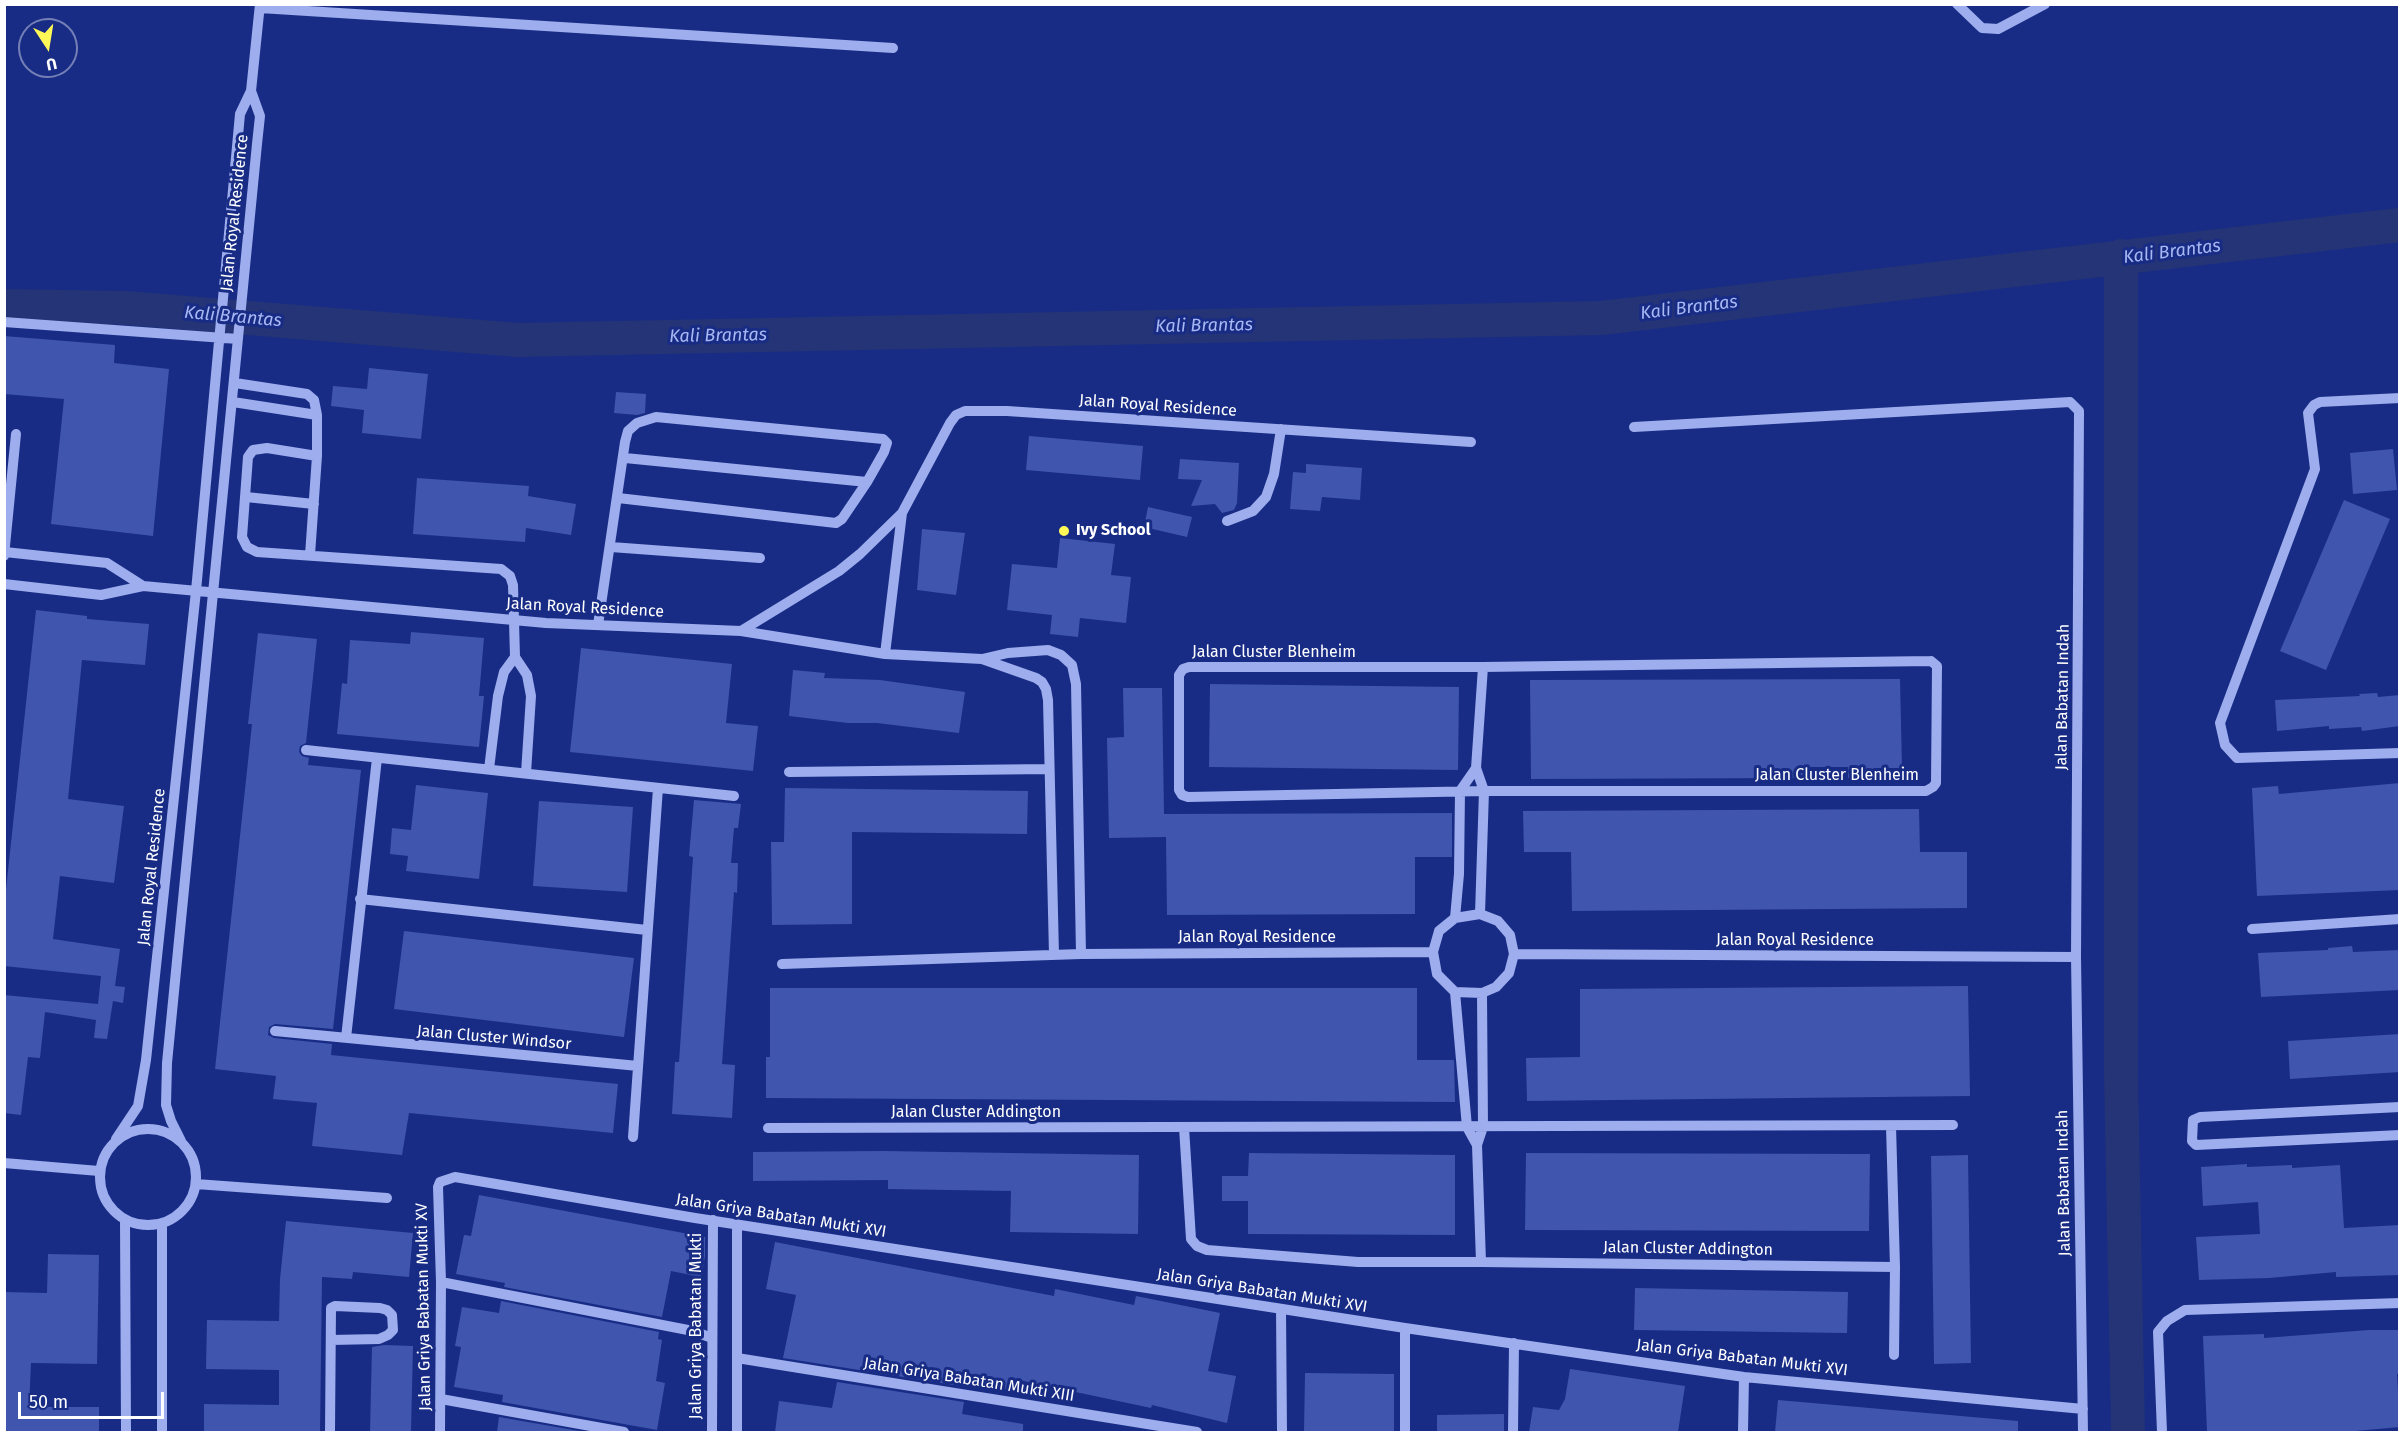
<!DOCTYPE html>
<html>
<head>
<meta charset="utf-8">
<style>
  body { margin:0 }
  #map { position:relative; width:2404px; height:1437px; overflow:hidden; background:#182c85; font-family:"Fira Sans",sans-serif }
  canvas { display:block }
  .frame { position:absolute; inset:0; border:6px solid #fff; pointer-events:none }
  .north { position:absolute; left:18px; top:18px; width:60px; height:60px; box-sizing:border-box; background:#182c85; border:2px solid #7480b6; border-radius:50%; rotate:168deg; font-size:16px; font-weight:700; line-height:24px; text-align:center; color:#fff }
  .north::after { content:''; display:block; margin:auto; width:21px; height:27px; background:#fff958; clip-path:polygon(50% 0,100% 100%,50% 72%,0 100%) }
  .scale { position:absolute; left:18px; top:1392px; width:146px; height:27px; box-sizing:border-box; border:3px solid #fff; border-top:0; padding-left:8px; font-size:18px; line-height:21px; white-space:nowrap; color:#fff; -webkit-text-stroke:4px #182c85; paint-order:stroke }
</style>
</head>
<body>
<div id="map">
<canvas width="2404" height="1437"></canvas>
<div class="frame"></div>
<div class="north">U</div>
<div class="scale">50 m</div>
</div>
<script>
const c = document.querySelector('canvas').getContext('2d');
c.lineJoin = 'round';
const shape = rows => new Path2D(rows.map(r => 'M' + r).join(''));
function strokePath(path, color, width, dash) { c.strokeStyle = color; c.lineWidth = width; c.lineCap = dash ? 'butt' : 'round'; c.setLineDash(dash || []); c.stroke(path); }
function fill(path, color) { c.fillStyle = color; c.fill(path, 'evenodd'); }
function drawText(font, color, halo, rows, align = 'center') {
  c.font = font + ' "Fira Sans",sans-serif'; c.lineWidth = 6; c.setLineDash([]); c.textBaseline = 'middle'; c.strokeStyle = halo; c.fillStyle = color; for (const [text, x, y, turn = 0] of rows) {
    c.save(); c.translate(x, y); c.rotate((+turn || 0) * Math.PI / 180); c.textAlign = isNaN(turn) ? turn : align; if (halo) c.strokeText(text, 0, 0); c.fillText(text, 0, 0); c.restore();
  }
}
strokePath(shape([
  [2121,256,2121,1073,2128,1432],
  [4,306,126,308,518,340,1601,318,2400,225]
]), '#243476', 34);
fill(shape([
  [4,336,115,345,114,363,169,369,153,536,51,524,64,399,4,394],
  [369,368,428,374,421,439,362,433,364,410,331,406,333,386,367,389],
  [616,392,646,394,645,413,637,415,614,413],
  [1029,436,1143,446,1140,480,1026,470],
  [2393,449,2397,490,2353,494,2350,453],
  [1180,459,1239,463,1237,503,1234,510,1222,513,1215,504,1191,506,1202,480,1178,479],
  [1306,464,1362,468,1360,500,1322,497,1320,511,1290,509,1293,472,1306,473],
  [417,478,529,486,528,496,576,504,571,535,526,528,525,542,413,534],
  [2344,500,2390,519,2326,670,2280,651],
  [1148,507,1192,517,1187,537,1144,527],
  [922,529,965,533,956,595,917,590],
  [1060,538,1115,544,1111,575,1131,577,1126,623,1080,618,1078,637,1050,634,1052,615,1007,610,1012,564,1057,568],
  [36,610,87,616,87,619,149,624,145,665,82,660,68,799,124,806,114,883,60,876,53,939,120,949,115,986,125,987,123,1003,113,1001,107,1039,94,1038,96,1020,45,1012,40,1058,28,1057,21,1115,4,1113,4,995,98,1004,101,976,4,966,4,908],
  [411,632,484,638,479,696,484,696,479,747,337,734,342,683,347,684,350,640,410,644],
  [258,633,317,639,306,743,300,746,299,752,302,756,309,758,308,765,361,770,333,1029,275,1024,269,1027,268,1035,274,1038,332,1044,331,1055,618,1084,613,1133,409,1113,402,1155,312,1146,317,1103,273,1099,276,1076,215,1069,252,724,248,724],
  [581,648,732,664,726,723,758,726,753,771,570,752],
  [793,670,825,673,824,678,880,680,965,692,959,733,877,723,848,723,789,716],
  [1900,679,1902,768,1874,768,1874,778,1848,778,1848,767,1805,767,1805,778,1531,779,1530,680],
  [1210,684,1459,687,1458,770,1209,767],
  [1123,688,1162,688,1164,814,1452,813,1452,857,1415,857,1415,914,1167,915,1166,837,1109,838,1107,738,1124,737],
  [2377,693,2378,697,2400,695,2400,726,2362,731,2361,727,2329,729,2329,726,2277,731,2275,700,2360,696,2359,694],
  [2400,783,2400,890,2257,896,2252,788,2278,786,2279,794],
  [416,785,488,793,479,879,406,871,408,856,390,854,392,828,411,830],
  [785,788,1028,791,1027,834,852,832,852,924,772,925,771,842,784,842],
  [694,800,741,804,738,828,734,828,731,863,738,863,737,893,734,892,722,1064,735,1065,732,1118,672,1114,675,1062,679,1062,693,857,689,856],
  [539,801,633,807,627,892,533,886],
  [1919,809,1920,852,1967,852,1967,908,1572,911,1571,852,1524,852,1523,811],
  [404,931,634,958,624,1037,394,1009],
  [2352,946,2353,952,2400,950,2400,990,2261,997,2258,953,2328,950,2328,948],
  [1968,986,1970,1096,1527,1101,1526,1058,1580,1057,1580,989],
  [770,988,1417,988,1417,1060,1454,1060,1455,1102,766,1098,766,1057,770,1057],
  [2400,1034,2400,1072,2290,1079,2288,1041],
  [883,1151,1139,1155,1138,1234,1010,1232,1011,1191,888,1189,888,1180,753,1181,753,1152],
  [1249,1153,1455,1155,1455,1235,1248,1234,1248,1201,1222,1201,1222,1176,1248,1176],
  [1526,1153,1870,1154,1869,1231,1525,1230],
  [1968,1155,1971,1363,1934,1364,1931,1156],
  [2247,1164,2247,1167,2292,1165,2292,1168,2340,1165,2344,1228,2400,1225,2400,1275,2336,1277,2336,1272,2269,1278,2199,1280,2196,1237,2260,1234,2258,1202,2203,1206,2201,1167],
  [479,1195,705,1237,705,1256,701,1277,671,1271,662,1317,504,1287,505,1283,456,1274,464,1235,471,1236],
  [286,1221,413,1233,409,1277,353,1272,352,1279,322,1277,320,1432,204,1432,204,1404,279,1405,279,1370,206,1369,207,1320,279,1321,280,1279],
  [775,1242,1054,1296,1055,1289,1134,1305,1136,1296,1220,1313,1208,1371,1236,1376,1227,1423,1152,1405,1151,1408,1019,1380,1016,1391,968,1382,967,1387,783,1358,796,1295,766,1289],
  [48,1254,99,1255,97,1364,31,1363,29,1407,99,1407,99,1432,4,1432,4,1292,47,1293],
  [1635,1288,1848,1292,1847,1333,1634,1330],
  [501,1301,659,1332,658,1339,662,1340,656,1381,665,1383,657,1430,502,1402,503,1395,454,1387,461,1347,455,1346,462,1307,499,1313],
  [2369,1330,2400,1330,2400,1374,2397,1374,2400,1427,2344,1432,2207,1432,2203,1336,2264,1334,2264,1338],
  [384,1345,413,1346,411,1432,370,1432,372,1347],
  [1570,1369,1685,1386,1678,1432,1529,1432,1533,1407,1559,1410,1565,1399],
  [1305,1373,1394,1374,1394,1432,1304,1432],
  [837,1382,964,1402,962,1414,1023,1424,1023,1432,775,1432,779,1401,832,1408],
  [1778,1400,2018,1421,2018,1432,1775,1432],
  [1504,1414,1504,1432,1437,1432,1437,1415],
  [499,1417,585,1432,497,1432]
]), '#4055ae');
strokePath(shape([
  [1957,4,1982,28,1998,29,2045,4],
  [260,8,893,48],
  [4,322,238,339],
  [235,383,307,394,314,400,317,415,317,456,267,448,253,450,248,457,242,537,247,547,257,552,501,569,510,576,513,585,515,657,527,675,531,696,526,773],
  [2400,398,2320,402,2314,405,2308,413,2315,469,2220,723,2225,745,2237,758,2400,753],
  [233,402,317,415],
  [1634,427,2070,402,2079,411,2076,957,2083,1432],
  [625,458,867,482],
  [246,497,314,504],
  [1227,521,1253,511,1266,497,1274,474,1281,429],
  [611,547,760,558],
  [5,552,107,563,143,586],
  [310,555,317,456],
  [4,556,16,434],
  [4,584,101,595,143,586,546,623,741,631,885,654,982,659],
  [598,625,625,442,628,431,637,423,656,417,883,439,887,443,884,452,867,482,842,519,836,523,618,498],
  [741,631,839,571,860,554,902,513,950,423,956,415,965,411,1007,411,1471,442],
  [885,654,902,513],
  [1931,661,1937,666,1936,783,1933,787,1926,791,1484,791,1188,797,1182,795,1179,790,1179,675,1183,669,1189,667,1483,667,1931,661],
  [306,750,734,796],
  [489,769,498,696,504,672,515,657],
  [789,772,1048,769],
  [360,899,647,930],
  [1480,914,1498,921,1510,935,1514,954,1509,973,1496,987,1482,993,1455,992,1437,974,1433,952,1439,931,1455,918,1480,914],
  [1480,914,1484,791,1476,768,1483,667],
  [1455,918,1459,874,1460,791,1476,768],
  [2252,929,2400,919],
  [1514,954,2076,957],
  [1054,955,1048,700,1046,689,1042,682,1036,678,982,659,1008,653,1048,650,1061,655,1072,665,1076,684,1081,954],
  [782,964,1081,954,1433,952],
  [1455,992,1467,1127,1477,1145],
  [275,1031,638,1066],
  [346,1038,377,758],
  [2400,1107,2200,1117,2193,1120,2192,1141,2196,1145,2400,1135],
  [1891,1126,1895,1267,1894,1355],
  [1184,1127,1191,1239,1197,1246,1207,1250,1358,1262,1481,1262,1895,1267],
  [768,1128,1953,1125],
  '100 1177a48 48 0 1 1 96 0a48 48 0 1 1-96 0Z',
  [633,1137,658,788],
  [116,1139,138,1106,146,1060,196,591,240,114,251,91,260,4],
  [181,1141,171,1121,166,1105,167,1063,257,144,260,116,251,91],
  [4,1163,99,1171],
  [196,1184,387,1198],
  [125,1220,126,1432],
  [162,1223,162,1432],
  [1481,1262,1477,1145,1483,1127,1482,993],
  [441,1282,693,1331,712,1338],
  [1281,1309,1282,1432],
  [1405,1328,1405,1432],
  [737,1358,1197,1432],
  [441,1399,624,1432],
  [330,1432,331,1308,335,1306,380,1308,387,1310,392,1315,393,1330,388,1335,379,1339,331,1340],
  [440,1432,441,1282,438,1187,440,1182,455,1177,695,1218,1405,1328,1744,1377,2083,1409],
  [712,1432,713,1220],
  [737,1432,737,1224],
  [1513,1432,1514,1343],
  [1743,1432,1744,1377],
  [2162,1432,2158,1332,2167,1321,2185,1310,2400,1303]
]), '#9daded', 10);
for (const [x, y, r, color] of [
  [1064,531,6,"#fff958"]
]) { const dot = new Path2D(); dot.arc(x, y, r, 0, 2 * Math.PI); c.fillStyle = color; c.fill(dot); strokePath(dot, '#182c85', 2); }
drawText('16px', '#fff', '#182c85', [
  ["Jalan Royal Residence",235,213,-84],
  ["Jalan Royal Residence",1158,406,4],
  ["Jalan Royal Residence",585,608,3],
  ["Jalan Cluster Blenheim",1274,653],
  ["Jalan Babatan Indah",2063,697,-89],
  ["Jalan Cluster Blenheim",1837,776],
  ["Jalan Royal Residence",152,867,-84],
  ["Jalan Royal Residence",1257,938],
  ["Jalan Royal Residence",1795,941],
  ["Jalan Cluster Windsor",494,1038,5],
  ["Jalan Cluster Addington",976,1113],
  ["Jalan Babatan Indah",2064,1183,-91],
  ["Jalan Griya Babatan Mukti XVI",781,1216,9],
  ["Jalan Cluster Addington",1688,1249,1],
  ["Jalan Griya Babatan Mukti XVI",1262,1291,9],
  ["Jalan Griya Babatan Mukti XV",424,1307,-91],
  ["Jalan Griya Babatan Mukti",697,1326,-90],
  ["Jalan Griya Babatan Mukti XVI",1742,1358,7],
  ["Jalan Griya Babatan Mukti XIII",969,1380,9]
]);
drawText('bold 16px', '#fff', '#182c85', [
  ["Ivy School",1076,531]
], 'left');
drawText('italic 18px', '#a8b8f4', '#182c85', [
  ["Kali Brantas",2172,252,-7],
  ["Kali Brantas",1689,308,-7],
  ["Kali Brantas",233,317,5],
  ["Kali Brantas",1204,326,-1],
  ["Kali Brantas",718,336,-1]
]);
</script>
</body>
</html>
